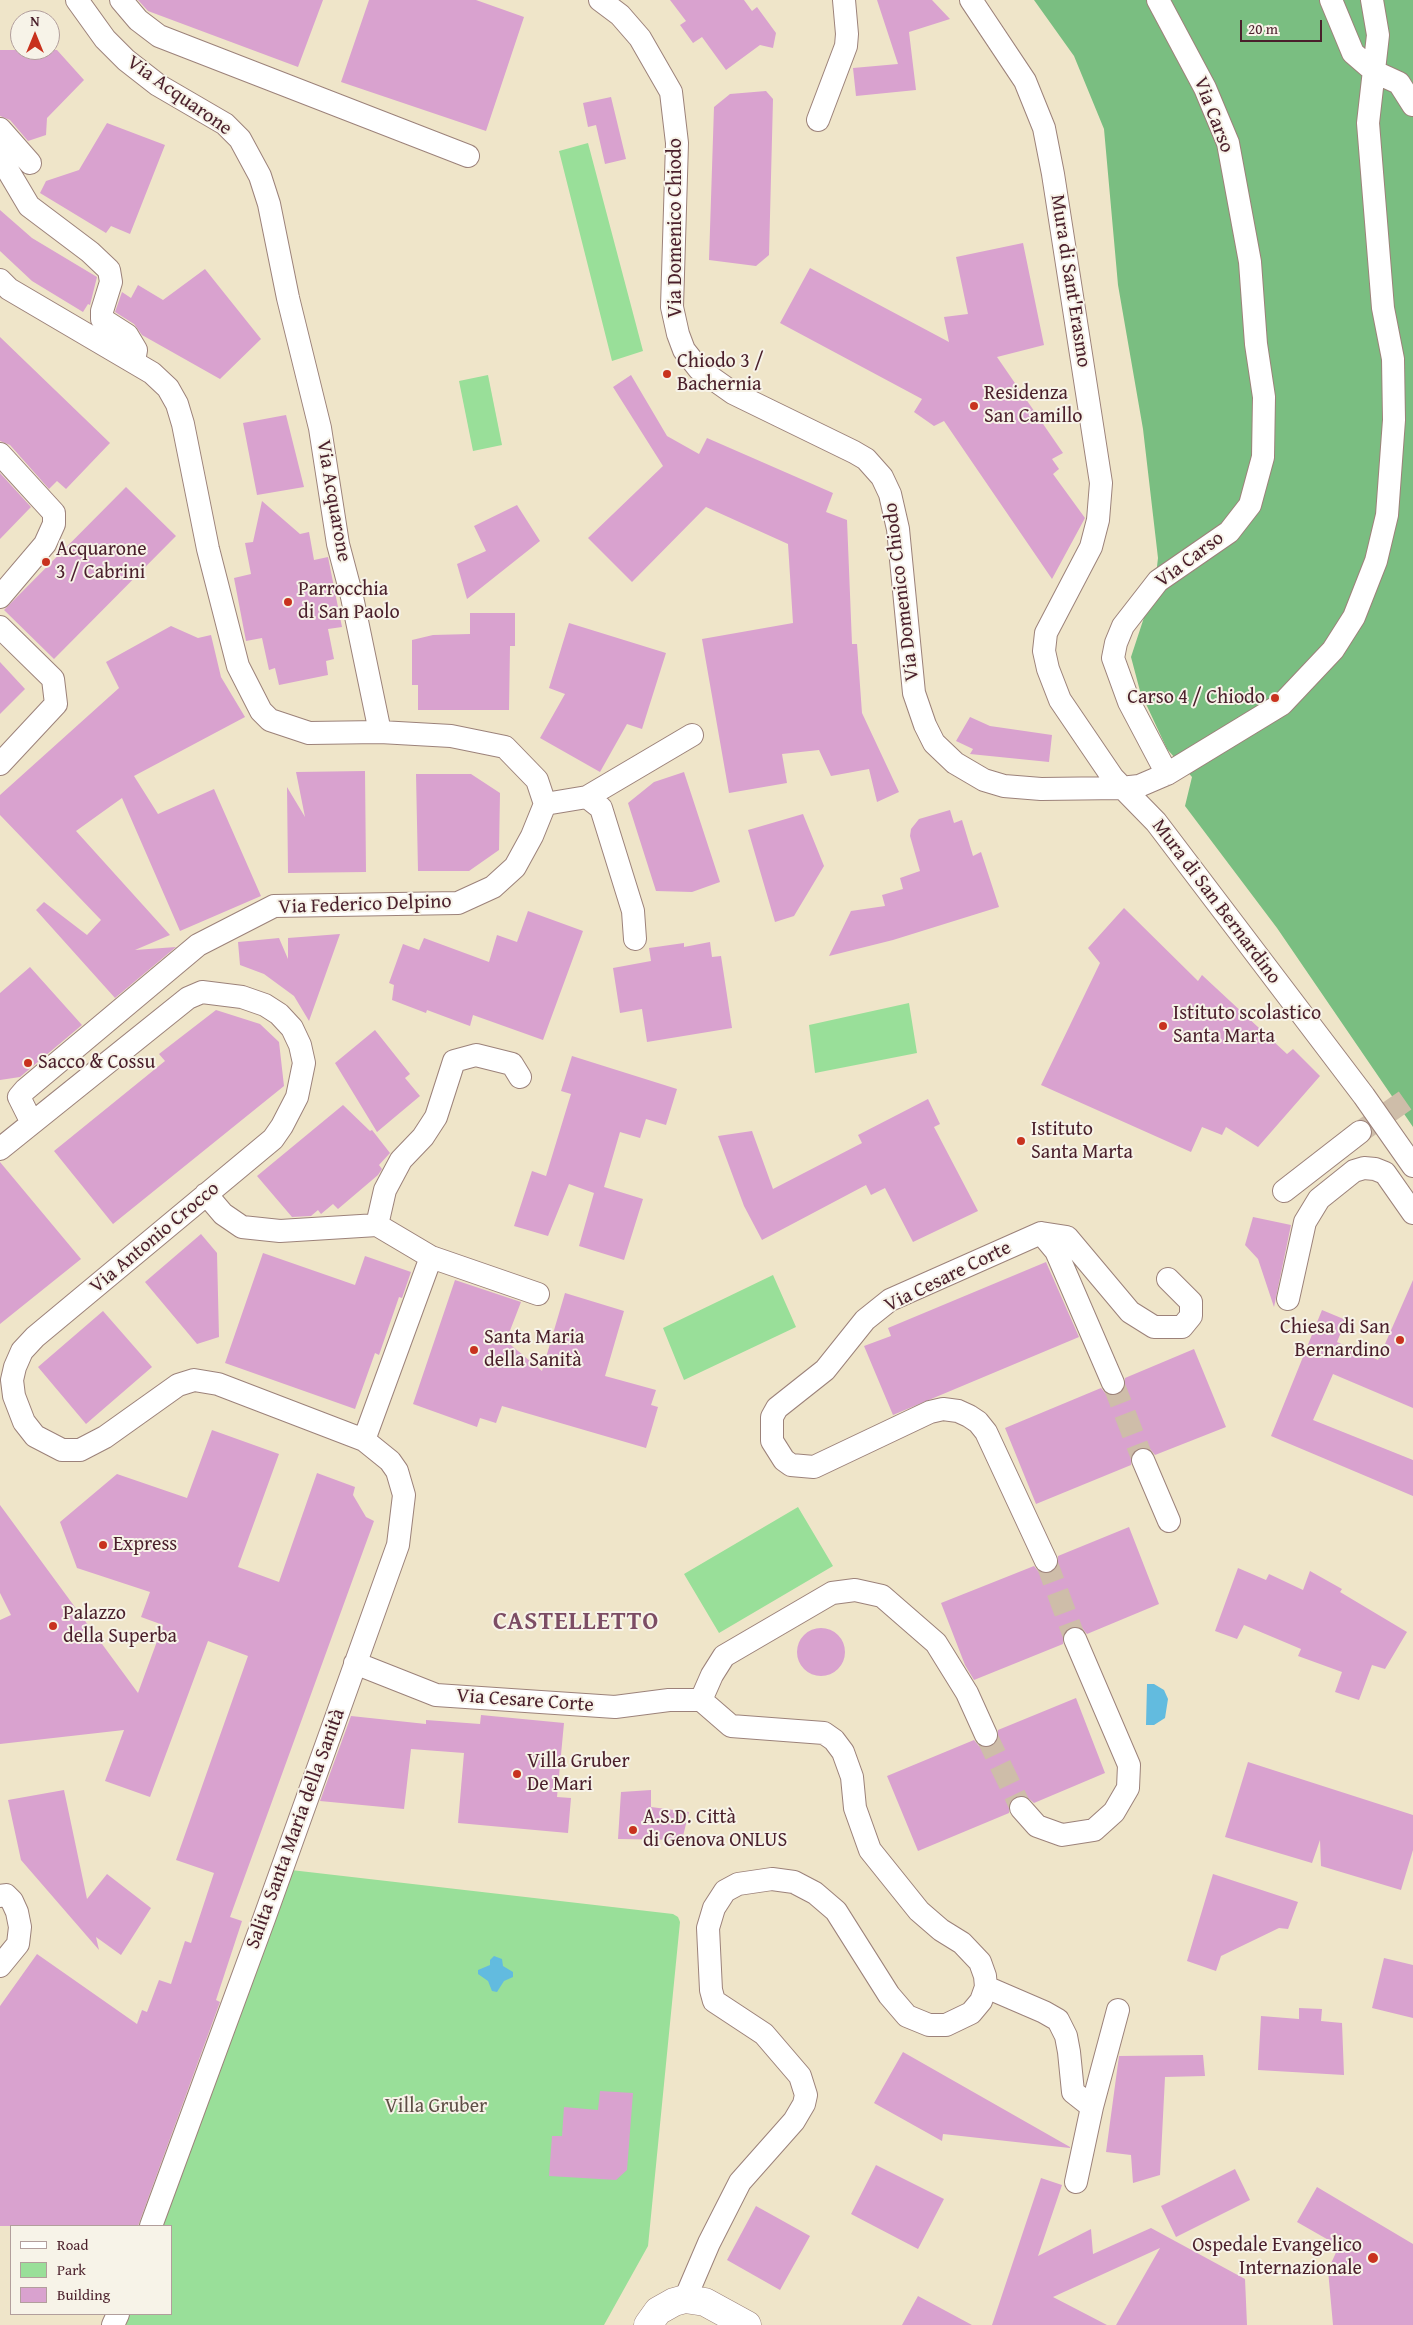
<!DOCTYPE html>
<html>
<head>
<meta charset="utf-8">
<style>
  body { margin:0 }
  #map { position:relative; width:1413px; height:2325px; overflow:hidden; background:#efe5c9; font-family:"Gentium Book Plus",serif }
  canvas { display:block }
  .legend { position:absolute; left:10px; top:2225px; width:162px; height:90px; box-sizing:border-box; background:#f7f3e8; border:1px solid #b29e9c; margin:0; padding:6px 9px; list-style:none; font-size:15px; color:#4a1f2b }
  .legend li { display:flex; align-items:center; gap:10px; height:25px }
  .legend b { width:25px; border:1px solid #b29e9c }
  .north { position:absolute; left:10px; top:10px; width:50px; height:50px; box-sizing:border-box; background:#f7f3e8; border:1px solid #b29e9c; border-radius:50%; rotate:0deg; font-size:14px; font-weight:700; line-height:20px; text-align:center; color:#4a1f2b }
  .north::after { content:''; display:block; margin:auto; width:18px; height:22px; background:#c8321e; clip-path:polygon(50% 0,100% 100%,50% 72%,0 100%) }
  .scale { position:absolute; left:1240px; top:20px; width:82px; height:22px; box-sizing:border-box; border:2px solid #4a1f2b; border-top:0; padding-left:6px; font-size:15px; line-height:18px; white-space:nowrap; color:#4a1f2b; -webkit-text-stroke:4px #f7f3e8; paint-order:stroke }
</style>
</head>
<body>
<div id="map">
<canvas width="1413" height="2325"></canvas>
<ul class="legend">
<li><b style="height:6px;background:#fff"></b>Road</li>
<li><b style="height:14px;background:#99df99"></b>Park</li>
<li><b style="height:14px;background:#d9a2cf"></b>Building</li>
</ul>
<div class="north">N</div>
<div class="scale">20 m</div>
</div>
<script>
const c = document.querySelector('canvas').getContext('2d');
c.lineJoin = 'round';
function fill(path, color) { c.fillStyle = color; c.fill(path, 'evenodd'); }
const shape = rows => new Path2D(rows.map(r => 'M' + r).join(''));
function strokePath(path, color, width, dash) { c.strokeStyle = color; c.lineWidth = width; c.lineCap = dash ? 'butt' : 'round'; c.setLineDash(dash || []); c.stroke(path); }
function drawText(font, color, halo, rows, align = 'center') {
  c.font = font + ' "Gentium Book Plus",serif'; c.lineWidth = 4; c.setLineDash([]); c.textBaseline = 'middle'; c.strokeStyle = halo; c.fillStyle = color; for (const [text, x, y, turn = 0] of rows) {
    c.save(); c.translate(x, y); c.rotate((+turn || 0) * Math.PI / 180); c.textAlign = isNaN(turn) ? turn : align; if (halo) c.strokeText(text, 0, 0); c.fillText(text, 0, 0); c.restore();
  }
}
fill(shape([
  [588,143,643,351,612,361,559,151],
  [488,375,502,445,473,451,459,381],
  [909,1003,917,1053,815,1073,809,1025],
  [773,1275,796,1327,684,1380,663,1328],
  [798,1507,833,1566,719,1633,684,1574],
  [291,1870,673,1914,678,1917,680,1922,648,2246,604,2325,126,2325,130,2314,171,2314,171,2226,162,2226]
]), '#99df99');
fill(shape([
  [1034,0,1413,0,1413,1127,1277,928,1185,806,1192,777,1167,749,1140,691,1131,657,1155,584,1158,558,1143,429,1118,285,1104,129,1074,56]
]), '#7abe81');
fill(shape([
  [1147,1684,1154,1684,1164,1690,1168,1699,1165,1718,1154,1725,1146,1725],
  [494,1956,502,1959,503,1966,513,1972,513,1977,504,1981,497,1992,492,1991,488,1981,478,1974,478,1970,490,1965,490,1960]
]), '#62bbdf');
fill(shape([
  [138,0,323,0,298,67,148,11],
  [369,0,476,0,524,17,486,131,341,82],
  [670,0,744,0,752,11,757,7,776,33,773,48,760,45,726,70,702,37,693,43,680,25,686,21],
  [877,0,932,0,950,19,909,32,916,90,856,96,853,68,898,64],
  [0,50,57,50,84,80,47,118,46,135,28,141,10,120,0,116],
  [766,91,773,99,769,255,756,266,709,260,714,107,730,94],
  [611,97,626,159,605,164,596,125,588,127,583,103],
  [107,123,165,145,130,234,111,226,106,233,40,193,46,181,79,170],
  [0,210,32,238,97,277,90,305,88,304,83,312,32,281,0,251],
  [1023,243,1044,345,997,357,1063,453,1052,459,1059,469,1053,474,1085,518,1052,579,944,421,934,426,914,412,922,399,780,323,810,268,949,342,944,317,968,314,956,257],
  [205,269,261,339,220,379,142,335,134,324,115,312,122,292,131,298,138,285,163,300],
  [0,337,110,443,66,489,57,481,49,489,10,445,0,441],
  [631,375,667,436,699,454,707,438,833,493,826,512,847,520,852,644,857,644,862,713,899,792,877,802,869,769,831,776,819,750,782,754,787,783,729,793,702,639,793,623,788,544,706,507,632,582,588,538,663,466,613,387],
  [286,415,304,487,257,495,243,423],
  [0,473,31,507,0,539],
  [126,487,176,536,54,659,4,610],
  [262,501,300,534,309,532,314,560,328,557,342,627,328,629,334,659,326,661,328,675,279,685,275,668,269,670,262,638,246,641,234,578,251,574,245,543,253,542],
  [517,505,540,541,467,599,457,564,486,551,474,526],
  [470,613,515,613,515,646,510,646,509,710,418,710,418,685,412,685,412,640,433,635,470,634],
  [569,623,666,653,642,729,627,724,600,772,540,738,565,694,549,688],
  [171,626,198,638,211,635,221,677,245,717,134,776,158,814,214,789,261,896,180,931,122,798,76,831,170,935,135,950,176,947,115,998,36,910,44,902,87,935,101,920,0,815,0,795,119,688,106,662],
  [0,662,25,689,0,714],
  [970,717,990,726,1052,735,1049,762,970,754,973,749,956,741],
  [365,771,366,872,288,873,287,787,305,817,296,772],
  [684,772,720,882,692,892,656,891,628,803,654,782],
  [416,774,471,774,500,793,499,850,469,871,418,871],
  [950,810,954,823,962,820,973,856,981,852,999,907,893,940,829,956,851,911,885,906,882,895,903,889,900,878,920,871,910,836,911,829,919,819],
  [803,814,824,866,794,916,775,922,748,830],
  [1124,908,1198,981,1202,975,1287,1054,1293,1049,1320,1076,1258,1147,1226,1127,1222,1135,1202,1127,1191,1152,1041,1085,1100,963,1088,948],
  [528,911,583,931,543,1040,473,1015,470,1026,427,1010,426,1013,392,1000,394,985,389,983,403,944,419,950,424,938,489,962,497,935,517,942],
  [340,934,309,1021,294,996,264,974,240,965,238,942,279,938,288,959,288,938],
  [710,942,712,957,721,956,732,1028,647,1042,642,1009,620,1013,613,968,651,961,649,948,684,943,684,947],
  [30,967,82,1025,20,1077,0,1080,0,993],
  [216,1010,260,1024,279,1042,284,1086,113,1224,54,1151,165,1061,159,1054],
  [375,1030,410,1074,405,1078,420,1096,377,1132,335,1063],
  [572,1056,677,1089,666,1125,646,1119,640,1138,620,1132,604,1187,643,1199,624,1260,579,1246,594,1193,569,1184,548,1236,514,1226,532,1171,546,1176,571,1094,561,1091],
  [928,1099,940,1124,934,1127,978,1211,913,1242,885,1188,871,1195,866,1185,762,1240,744,1206,718,1136,752,1131,773,1189,862,1143,858,1135],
  [343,1105,370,1131,372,1130,390,1153,379,1165,382,1169,378,1175,338,1209,333,1204,321,1214,318,1210,311,1216,292,1217,257,1176],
  [0,1162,81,1259,0,1324],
  [1253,1217,1291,1225,1274,1307,1258,1259,1245,1245],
  [201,1234,217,1253,219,1337,197,1344,145,1282],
  [263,1253,355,1285,365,1256,411,1272,402,1298,399,1297,379,1355,375,1353,355,1409,225,1363],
  [1046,1262,1079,1337,893,1415,864,1346,891,1336,888,1328],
  [455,1280,521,1302,506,1341,542,1371,565,1293,624,1311,605,1376,656,1390,651,1405,658,1407,646,1448,502,1406,496,1423,480,1418,477,1427,413,1404],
  [1413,1280,1413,1408,1333,1374,1313,1420,1413,1460,1413,1496,1271,1436,1322,1310,1346,1320,1337,1342,1378,1360],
  [103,1311,152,1367,86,1424,38,1367],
  [1194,1349,1226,1427,1155,1455,1150,1449,1138,1448,1132,1453,1131,1465,1036,1504,1005,1428,1101,1388,1106,1394,1118,1395,1124,1390,1125,1378],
  [212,1430,279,1454,238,1567,279,1582,317,1473,355,1487,353,1495,366,1517,374,1521,230,1917,242,1921,216,2000,220,2002,138,2226,0,2226,0,2006,37,1954,137,2024,142,2010,147,2012,159,1980,171,1984,185,1941,191,1943,214,1873,176,1860,248,1656,208,1641,150,1797,105,1781,124,1730,0,1744,0,1620,11,1615,0,1593,0,1505,138,1693,163,1625,141,1617,150,1592,77,1568,60,1522,117,1474,187,1498],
  [1129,1527,1159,1604,1087,1634,1082,1628,1070,1627,1064,1632,1063,1644,974,1680,965,1665,941,1603,1034,1566,1039,1572,1051,1573,1057,1568,1058,1556],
  [1238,1568,1266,1580,1269,1574,1303,1590,1310,1571,1342,1589,1340,1592,1407,1632,1385,1669,1372,1665,1359,1700,1335,1692,1342,1672,1298,1656,1301,1649,1244,1625,1237,1639,1215,1631],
  '797 1652a24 24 0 1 1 48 0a24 24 0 1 1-48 0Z',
  [1076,1698,1105,1773,1034,1803,1026,1796,1018,1795,1009,1803,1009,1813,918,1851,887,1776,974,1740,979,1746,991,1747,997,1742,998,1730],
  [481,1715,564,1723,557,1797,571,1798,568,1833,458,1823,464,1753,411,1749,404,1809,320,1801,351,1716,426,1724,426,1720,480,1724],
  [1248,1762,1413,1815,1413,1850,1401,1890,1321,1866,1320,1840,1312,1863,1225,1837],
  [64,1790,87,1899,107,1874,151,1908,121,1955,96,1937,99,1950,21,1860,8,1800],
  [651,1790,651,1807,689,1812,682,1840,618,1839,621,1792],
  [1213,1874,1298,1902,1288,1929,1279,1928,1221,1956,1216,1971,1187,1961],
  [1384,1958,1413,1965,1413,2018,1372,2008],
  [1299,2008,1322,2009,1321,2021,1342,2023,1344,2075,1258,2070,1261,2016,1299,2019],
  [903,2052,1070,2147,1070,2148,943,2134,942,2141,874,2103],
  [1203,2055,1205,2076,1165,2077,1160,2175,1133,2183,1131,2155,1106,2152,1119,2056],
  [600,2091,633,2093,627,2170,616,2180,549,2176,552,2136,562,2136,564,2107,598,2110],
  [876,2165,944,2199,918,2249,851,2214],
  [1235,2169,1250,2200,1176,2237,1161,2206],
  [1041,2178,1062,2185,1038,2256,1091,2229,1093,2254,1151,2228,1245,2279,1247,2325,1116,2325,1160,2248,1053,2297,1107,2325,992,2325],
  [1317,2187,1413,2244,1413,2325,1333,2325,1328,2270,1339,2246,1297,2222],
  [756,2206,810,2236,780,2290,727,2260],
  [918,2296,972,2325,902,2325]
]), '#d9a2cf');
strokePath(shape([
  [1360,1132,1413,1095],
  [1113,1383,1143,1460],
  [1046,1561,1075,1639],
  [986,1735,1021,1808]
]), '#cebda9', 22, [22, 11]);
const minor = shape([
  [121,0,138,20,159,36,468,156],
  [600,0,620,15,640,38,671,92,677,143,672,307,678,334,684,350,699,369,733,393,854,452,866,459,882,477,890,494,898,529,914,693,925,725,934,743,955,763,984,780,1004,786,1041,789,1121,788,1139,786,1167,774],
  [971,0,1025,81,1044,128,1053,174,1101,483,1098,520,1091,547,1046,633,1044,651,1048,669,1060,700,1113,778,1156,822,1364,1096,1413,1166],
  [1158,0,1205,88,1228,143,1250,262,1256,344,1264,397,1263,457,1250,505,1229,532,1158,581,1123,626,1116,643,1113,658,1129,702,1167,774,1282,704,1333,650,1354,617,1376,561,1387,515,1394,420,1393,359,1383,308,1368,123,1378,35,1372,0],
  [1331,0,1353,53,1375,72,1399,83,1413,105],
  [818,120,846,46,847,34,844,0],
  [0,129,30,163],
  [0,157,29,206,90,252,109,270,111,282,102,311,102,319,127,335,136,350,134,361],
  [0,280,9,289,152,373,168,388,177,404,183,424,208,549,238,666,261,711,270,720,309,733,380,732,352,597,338,544,320,428,288,298,269,204,260,176,240,139,225,124,158,85,126,60,105,39,77,0],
  [0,454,54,513,54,524,45,544,0,597],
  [0,627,53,679,56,704,0,764],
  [587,797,692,735],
  [545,804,587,797,601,808,633,911,635,939],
  [32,1123,19,1097,25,1090,198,945,274,906,458,903,493,887,515,867,532,836,545,804,537,780,505,747,451,736,380,732],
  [0,1149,188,998,202,992,242,997,265,1005,279,1014,292,1028,300,1045,304,1063,297,1097,282,1126,273,1139,35,1337,22,1351,15,1367,12,1380,14,1396,24,1422,35,1436,62,1450,80,1450,105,1437,178,1385,194,1380,218,1384,364,1440,390,1461,397,1471,404,1495,398,1545,264,1919,151,2226],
  [1284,1191,1360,1132],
  [206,1194,223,1214,242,1227,280,1231,377,1225,431,1257,538,1294],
  [377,1225,385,1190,401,1160,423,1137,436,1117,454,1061,476,1055,512,1064,520,1077],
  [1041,1233,1056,1251,1113,1383],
  [1288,1299,1305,1222,1319,1199,1354,1171,1364,1168,1375,1169,1385,1173,1413,1213],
  [364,1440,431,1257],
  [1143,1460,1169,1521],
  [1046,1561,986,1432,978,1422,969,1416,958,1411,943,1409,930,1412,814,1467,791,1465,784,1460,772,1441,772,1417,777,1408,825,1370,865,1320,890,1300,1041,1233,1067,1237,1130,1312,1154,1327,1182,1327,1191,1316,1191,1302,1168,1279],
  [355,1663,436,1695,615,1707,669,1700,701,1700,731,1726,824,1733,834,1740,843,1752,852,1777,855,1808,870,1850,919,1911,941,1930,962,1943,980,1962,985,1976,986,1987,981,2001,971,2013,946,2025,929,2025,907,2016,889,1995,836,1911,815,1893,794,1882,772,1879,738,1884,725,1891,714,1908,708,1928,711,1990,714,2001,764,2034,800,2076,806,2095,804,2104,794,2121,740,2182,709,2243,685,2299],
  [701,1700,712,1675,724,1656,832,1593,855,1590,882,1596,936,1643,967,1693,986,1735],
  [1021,1808,1037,1826,1062,1835,1094,1830,1114,1812,1128,1788,1129,1765,1075,1639],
  [0,1896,6,1895,12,1901,17,1912,20,1927,18,1944,0,1966],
  [986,1987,1044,2012,1058,2020,1066,2036,1069,2052,1073,2092,1092,2107],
  [1076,2182,1092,2107,1118,2010],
  [113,2325,118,2314]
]);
const tertiary = shape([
  [648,2325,658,2311,674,2302,685,2299,705,2302,747,2325]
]);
strokePath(minor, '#9c827a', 24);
strokePath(tertiary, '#9c827a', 29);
strokePath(minor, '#fff', 22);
strokePath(tertiary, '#fff', 28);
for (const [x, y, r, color] of [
  [667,374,5,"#c8321e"],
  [974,406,5,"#c8321e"],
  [46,562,5,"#c8321e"],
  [288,602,5,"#c8321e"],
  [1275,698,5,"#c8321e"],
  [1163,1026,5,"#c8321e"],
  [28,1063,5,"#c8321e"],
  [1021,1141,5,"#c8321e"],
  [1400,1340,5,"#c8321e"],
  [474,1350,5,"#c8321e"],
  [103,1545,5,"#c8321e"],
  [53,1626,5,"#c8321e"],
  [517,1774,5,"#c8321e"],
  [633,1830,5,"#c8321e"],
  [1373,2258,6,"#c8321e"]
]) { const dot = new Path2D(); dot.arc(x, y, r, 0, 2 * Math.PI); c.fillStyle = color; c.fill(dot); strokePath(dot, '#f7f3e8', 2); }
drawText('20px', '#4a1f2b', '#f7f3e8', [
  ["Via Acquarone",179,96,35],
  ["Via Carso",1213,115,69],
  ["Via Domenico Chiodo",676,228,-90],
  ["Mura di Sant'Erasmo",1070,281,81],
  ["Via Acquarone",333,501,80],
  ["Via Carso",1190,560,-37],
  ["Via Domenico Chiodo",902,592,-97],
  ["Mura di San Bernardino",1216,902,53],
  ["Via Federico Delpino",365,905,-2],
  ["Via Antonio Crocco",155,1238,-40],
  ["Via Cesare Corte",948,1277,-26],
  ["Via Cesare Corte",525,1701,4],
  ["Salita Santa Maria della Sanità",296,1829,-70]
]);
drawText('20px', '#4a1f2b', '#f7f3e8', [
  ["Chiodo 3 /",677,362],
  ["Bachernia",677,385],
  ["Residenza",984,394],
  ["San Camillo",984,417],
  ["Acquarone",56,550],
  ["3 / Cabrini",56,573],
  ["Parrocchia",298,590],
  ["di San Paolo",298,613],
  ["Carso 4 / Chiodo",1265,698,"right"],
  ["Istituto scolastico",1173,1014],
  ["Santa Marta",1173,1037],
  ["Sacco & Cossu",38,1063],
  ["Istituto",1031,1130],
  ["Santa Marta",1031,1153],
  ["Chiesa di San",1390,1328,"right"],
  ["Bernardino",1390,1351,"right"],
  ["Santa Maria",484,1338],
  ["della Sanità",484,1361],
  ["Express",113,1545],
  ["Palazzo",63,1614],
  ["della Superba",63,1637],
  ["Villa Gruber",527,1762],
  ["De Mari",527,1785],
  ["A.S.D. Città",643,1818],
  ["di Genova ONLUS",643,1841],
  ["Ospedale Evangelico",1362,2246,"right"],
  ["Internazionale",1362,2269,"right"]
], 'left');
drawText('20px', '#5e4f46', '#f7f3e8', [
  ["Villa Gruber",436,2107]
]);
c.letterSpacing = '1px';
drawText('bold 25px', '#7c4d64', '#f7f3e8', [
  ["CASTELLETTO",576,1623]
]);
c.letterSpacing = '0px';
</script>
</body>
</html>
